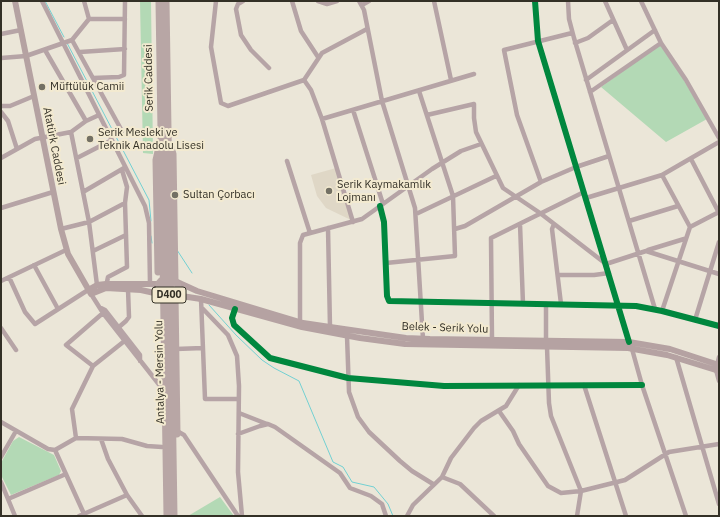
<!DOCTYPE html>
<html>
<head>
<meta charset="utf-8">
<style>
  body { margin:0 }
  #map { position:relative; width:720px; height:517px; overflow:hidden; background:#ebe6d8; font-family:"IBM Plex Sans",sans-serif }
  canvas { display:block }
  .frame { position:absolute; inset:0; border:2px solid #333026; pointer-events:none }
</style>
</head>
<body>
<div id="map">
<canvas width="720" height="517"></canvas>
<div class="frame"></div>
</div>
<script>
const c = document.querySelector('canvas').getContext('2d');
c.lineJoin = 'round';
function fill(path, color) { c.fillStyle = color; c.fill(path, 'evenodd'); }
const shape = rows => new Path2D(rows.map(r => 'M' + r).join(''));
function strokePath(path, color, width, dash) { c.strokeStyle = color; c.lineWidth = width; c.lineCap = dash ? 'butt' : 'round'; c.setLineDash(dash || []); c.stroke(path); }
function drawText(font, color, halo, rows, align = 'center') {
  c.font = font + ' "IBM Plex Sans",sans-serif'; c.lineWidth = 4; c.setLineDash([]); c.textBaseline = 'middle'; c.strokeStyle = halo; c.fillStyle = color; for (const [text, x, y, turn = 0] of rows) {
    c.save(); c.translate(x, y); c.rotate((+turn || 0) * Math.PI / 180); c.textAlign = isNaN(turn) ? turn : align; if (halo) c.strokeText(text, 0, 0); c.fillText(text, 0, 0); c.restore();
  }
}
fill(shape([
  [336,168,351,220,326,208,317,196,311,175]
]), '#dfd7c6');
fill(shape([
  [140,1,151,1,153,154,143,153],
  [662,43,707,119,666,142,601,87],
  [19,437,54,455,61,471,59,475,11,495,1,475,1,463,13,441],
  [220,497,234,516,188,516]
]), '#b3d9b5');
strokePath(shape([
  [45,1,64,37],
  [67,43,149,200,151,221],
  [151,236,152,243],
  [177,250,192,273],
  [209,305,236,335,262,360,274,368,299,381,333,462,343,467,352,482,374,487,388,504,393,516]
]), '#72d0d2', 1);
strokePath(shape([
  [42,1,145,206,149,223,150,284],
  [84,1,89,19],
  [216,1,211,47,221,103,228,106,304,80,311,90,322,119,353,222],
  [243,1,238,4,236,9,241,35,251,50,269,68],
  [292,1,301,31,318,57],
  [318,1,327,4,337,1],
  [359,1,364,10,382,101,415,208,423,339],
  [434,1,451,80],
  [535,1,538,41,629,342],
  [568,1,569,19,574,38,655,309],
  [605,1,627,50],
  [641,1,661,43,686,80,719,138],
  [362,5,369,1],
  [89,19,125,19],
  [1,34,21,30],
  [72,40,122,131],
  [575,43,588,38,613,20],
  [45,50,86,121],
  [80,52,125,49],
  [1,58,26,56,72,40,89,19],
  [93,78,119,77,124,75,125,1],
  [304,80,322,53,367,29],
  [586,80,655,30],
  [590,92,661,43],
  [1,106,10,106,34,96],
  [353,110,383,204],
  [1,112,8,121,17,149],
  [427,115,474,104,474,118,476,132,503,188,540,213,606,264],
  [322,119,474,74],
  [71,132,89,222,97,285],
  [1,158,35,139,71,132,86,121,99,115],
  [77,158,112,140],
  [691,159,719,213],
  [287,161,310,233],
  [662,175,690,227],
  [541,182,517,115,504,50,572,33],
  [83,192,124,168],
  [586,198,662,175,719,142],
  [380,206,384,222,387,296,389,301,636,306,662,311,719,326],
  [1,208,53,192],
  [416,214,496,176],
  [629,221,678,206],
  [520,224,523,304],
  [554,224,552,229,561,304],
  [328,228,330,327],
  [61,229,89,222,125,203],
  [455,229,465,226,541,182,576,167,609,156],
  [648,250,684,239],
  [93,251,126,235],
  [386,263,455,256,453,196,419,91],
  [606,264,646,251,719,274],
  [34,265,58,309],
  [559,275,594,275,609,273],
  [9,277,25,312,35,324,88,290],
  [1,281,66,250],
  [106,287,108,277,127,267,125,203,127,187,122,170],
  [91,294,103,313,161,387],
  [201,299,205,399,239,399],
  [101,308,105,310,140,355,140,361],
  [203,309,228,335,237,356,239,386,238,472,242,516],
  [235,309,232,318,234,325,270,358,348,378,444,386,642,385],
  [662,311,690,227,719,212],
  [695,320,719,242],
  [300,324,300,243,303,235,362,219,432,169,461,151,481,144],
  [119,327,126,321,129,317,128,289],
  [1,328,16,350],
  [347,336,349,392,358,417,369,432,400,461,412,471,433,484],
  [492,340,491,238,584,192],
  [546,341,546,304],
  [547,347,549,403,551,416,581,491,577,516],
  [176,349,203,348],
  [632,349,642,385,686,516],
  [676,357,719,504],
  [719,357,716,370,719,381],
  [93,366,66,345,103,313],
  [584,385,626,516],
  [499,411,513,431,519,444,548,486,561,493,581,491,625,480,669,452,719,444],
  [239,413,267,424],
  [1,422,48,449,55,450,76,438,122,439,147,446,162,447],
  [177,431,184,435,238,516],
  [238,434,260,426,268,424,275,427,340,473,350,488,371,496,382,504,386,516],
  [76,438,72,409,93,366,127,339],
  [101,439,108,459,127,495,142,516],
  [55,450,85,516],
  [1,457,16,431],
  [442,477,460,484,494,516],
  [1,482,15,516],
  [8,499,66,474],
  [79,516,127,495],
  [407,516,413,505,442,477,451,458,474,428,481,421,506,406,519,385]
]), '#b6a4a6', 4.5);
strokePath(shape([
  [15,1,61,229,68,254,91,294,106,288,141,290,159,294],
  [175,281,197,291,273,314,303,323,330,327,406,338,430,339,629,342,670,349,719,365],
  [88,290,97,285,106,284,158,284],
  [175,295,201,299,302,327,360,338,405,344,628,348,667,355,719,371]
]), '#b5a2a2', 6);
strokePath(shape([
  [159,1,167,516],
  [166,1,174,516],
  [170,144,173,154,175,281],
  [158,272,156,160,159,147],
  '158 288a10 10 0 1 1 20 0a10 10 0 1 1-20 0Z',
  [175,295,177,434]
]), '#b8a6a5', 7);
strokePath(shape([
  [535,1,538,41,629,342],
  [380,206,384,222,387,296,389,301,636,306,662,311,719,326],
  [235,309,232,318,234,325,270,358,348,378,444,386,642,385]
]), '#00873e', 6);
for (const [x, y, r, color] of [
  [42,87,4,"#737064"],
  [90,139,4,"#737064"],
  [329,191,4,"#737064"],
  [175,195,4,"#737064"]
]) { const dot = new Path2D(); dot.arc(x, y, r, 0, 2 * Math.PI); c.fillStyle = color; c.fill(dot); strokePath(dot, '#f3ead0', 1.5); }
for (const [x, y, w] of [
  [169,295,34]
]) { const box = new Path2D(); box.roundRect(x - w / 2, y - 8, w, 16, 3); c.fillStyle = '#f3ead0'; c.fill(box); strokePath(box, '#333026', 1); }
drawText('bold 10px', '#333026', null, [
  ["D400",169,295]
]);
drawText('11px', '#333026', '#f3ead0', [
  ["Serik Caddesi",149,78,-91],
  ["Atatürk Caddesi",54,146,79],
  ["Belek - Serik Yolu",445,328,2],
  ["Antalya - Mersin Yolu",160,372,-91]
]);
drawText('11px', '#333026', '#f3ead0', [
  ["Müftülük Camii",50,87],
  ["Serik Mesleki ve",98,133],
  ["Teknik Anadolu Lisesi",98,146],
  ["Serik Kaymakamlık",337,185],
  ["Lojmanı",337,198],
  ["Sultan Çorbacı",183,195]
], 'left');
</script>
</body>
</html>
